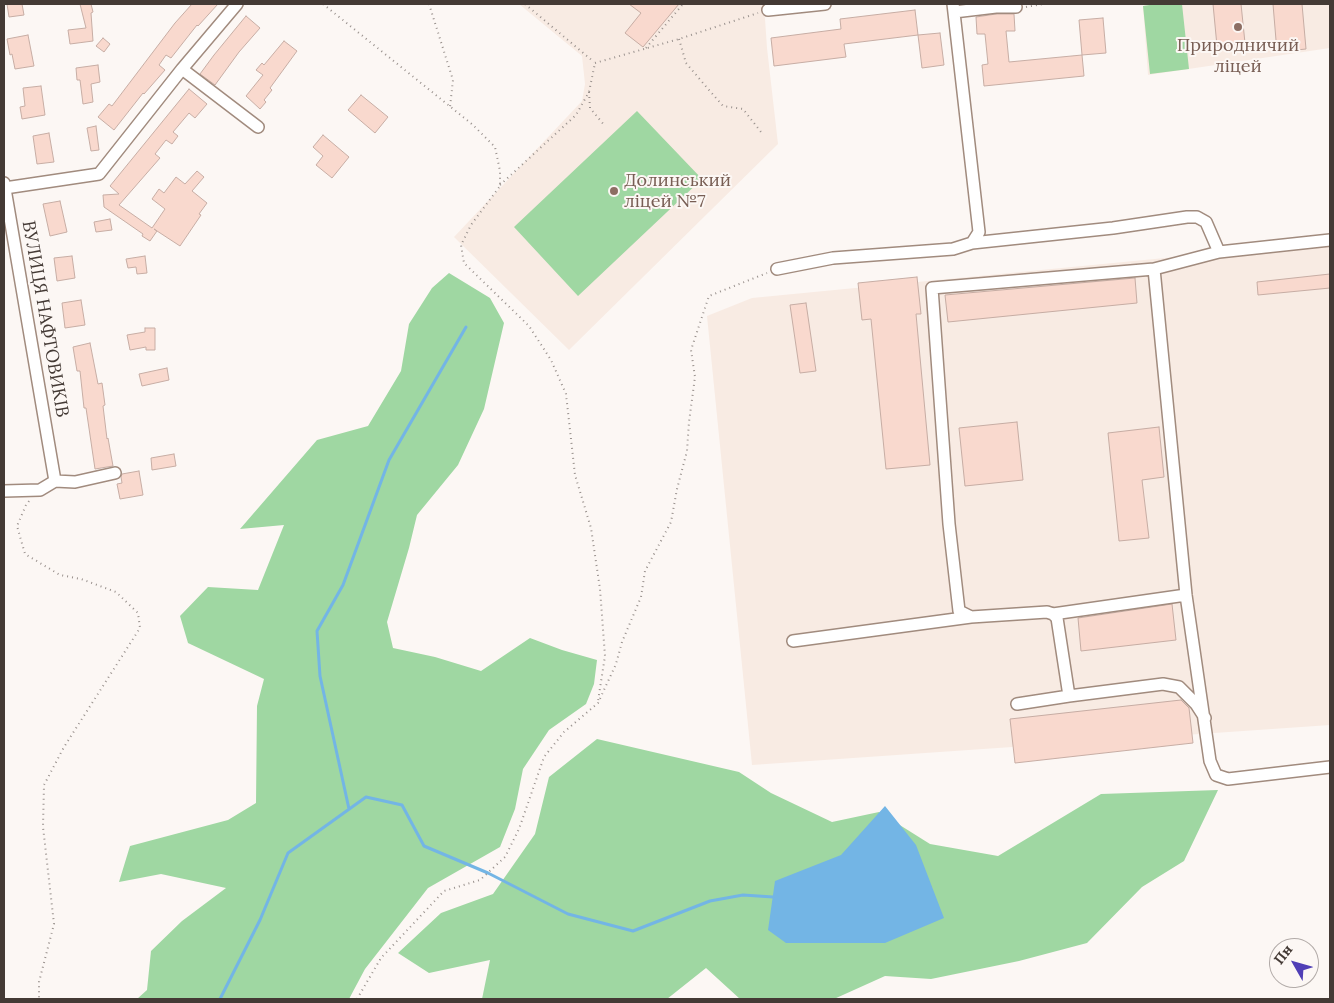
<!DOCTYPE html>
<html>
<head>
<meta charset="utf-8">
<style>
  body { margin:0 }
  #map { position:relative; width:1334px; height:1003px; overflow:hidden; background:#fcf7f4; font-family:Lora,serif }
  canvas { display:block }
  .frame { position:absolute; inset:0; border:5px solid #443a35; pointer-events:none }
  .north { position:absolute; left:1269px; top:938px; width:50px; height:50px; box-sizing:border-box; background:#fcf7f4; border:1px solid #b2aba8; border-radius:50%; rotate:308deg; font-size:14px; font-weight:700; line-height:20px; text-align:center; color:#443a35 }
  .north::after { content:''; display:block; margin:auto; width:18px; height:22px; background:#503fb6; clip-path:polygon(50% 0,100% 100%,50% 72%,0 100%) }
</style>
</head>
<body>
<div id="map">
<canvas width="1334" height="1003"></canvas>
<div class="frame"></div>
<div class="north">Пн</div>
</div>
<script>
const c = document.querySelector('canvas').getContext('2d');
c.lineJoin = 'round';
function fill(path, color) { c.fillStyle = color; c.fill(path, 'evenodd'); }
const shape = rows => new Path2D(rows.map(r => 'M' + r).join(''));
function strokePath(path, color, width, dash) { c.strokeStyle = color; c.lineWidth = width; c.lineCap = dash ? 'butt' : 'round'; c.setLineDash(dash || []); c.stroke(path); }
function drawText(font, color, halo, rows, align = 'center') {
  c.font = font + ' Lora,serif'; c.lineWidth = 4; c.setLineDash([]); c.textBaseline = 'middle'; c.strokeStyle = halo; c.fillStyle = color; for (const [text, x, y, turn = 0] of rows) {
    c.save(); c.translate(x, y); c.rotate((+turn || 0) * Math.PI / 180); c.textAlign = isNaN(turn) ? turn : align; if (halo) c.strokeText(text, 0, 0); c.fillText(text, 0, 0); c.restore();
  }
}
fill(shape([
  [519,4,764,4,767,48,778,144,569,350,454,237,582,101,585,84,582,56],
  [1156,4,1330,4,1330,48,1148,75,1143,6],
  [1330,242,1330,725,752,765,707,316,752,298]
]), '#f8ebe3');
fill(shape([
  [1156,4,1182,4,1189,69,1150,74,1143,6],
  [637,111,702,179,578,296,514,227],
  [449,273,490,298,504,323,484,409,458,465,417,515,409,548,387,622,393,648,435,657,481,671,530,638,562,650,597,660,594,684,586,704,549,730,523,769,515,809,500,847,428,888,365,969,349,999,137,999,147,990,151,951,182,921,226,888,161,874,119,882,130,846,228,820,256,803,257,706,264,679,188,643,180,616,208,587,258,590,284,525,240,529,317,440,368,426,401,371,409,324,432,288],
  [597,739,739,772,771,793,832,822,879,812,930,844,998,856,1101,794,1218,790,1184,861,1142,887,1087,943,1019,961,931,979,885,976,834,999,740,999,706,968,667,999,482,999,490,960,429,973,398,953,441,913,493,894,535,834,549,777]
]), '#9fd7a2');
fill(shape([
  [885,806,916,845,944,918,885,943,786,943,768,930,775,881,841,855]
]), '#73b5e5');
strokePath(shape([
  [349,809,320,676,317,631,343,585,389,460,466,327],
  [220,999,260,920,288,853,366,797,402,805,424,846,488,873,568,914,633,931,710,901,743,895,773,897]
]), '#73b5e5', 3);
const building = shape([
  [7,4,22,4,24,15,9,17,7,4],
  [80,4,91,4,93,12,91,13,93,41,70,44,68,30,86,28,80,4],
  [192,4,218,4,198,26,197,25,171,58,166,55,159,65,165,70,144,94,143,93,114,130,98,117,109,104,112,106,175,23,192,4],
  [629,4,679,4,643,47,625,33,641,13,629,4],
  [1213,4,1241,4,1245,43,1217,46,1213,4],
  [1273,4,1302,4,1306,49,1277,52,1273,4],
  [915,10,918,35,844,44,846,57,774,66,771,38,841,29,840,19,915,10],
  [996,14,1014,14,1015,31,1006,31,1009,62,1082,55,1084,76,984,86,982,65,988,64,985,34,977,34,976,17,996,14],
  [246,16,260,28,239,52,215,85,200,74,214,55,246,16],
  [1103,18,1106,53,1082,55,1079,20,1103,18],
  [940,33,944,65,922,68,918,35,940,33],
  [28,35,34,66,15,69,12,54,10,55,7,39,28,35],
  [103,38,110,44,104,52,96,46,103,38],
  [284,41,297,51,270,88,272,90,264,100,266,102,260,109,246,96,263,75,256,70,262,63,264,65,284,41],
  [98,65,100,82,91,84,93,102,83,104,80,80,77,80,76,68,98,65],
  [41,86,45,115,22,119,20,107,25,106,23,88,41,86],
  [189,89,207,104,195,118,189,113,173,132,178,136,172,144,166,140,155,154,160,158,119,205,152,228,165,209,152,199,159,189,164,193,176,177,185,184,197,171,204,177,192,191,207,203,199,214,201,215,180,246,154,229,157,231,150,241,142,236,143,234,104,207,103,195,119,194,110,186,189,89],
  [361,95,388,117,375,133,348,110,361,95],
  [96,126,99,150,91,151,87,128,96,126],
  [49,133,54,162,37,164,33,136,49,133],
  [323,135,349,157,332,178,316,165,323,156,313,147,323,135],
  [60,201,67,232,50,236,43,204,60,201],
  [110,219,112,230,96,232,94,222,110,219],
  [72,256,75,278,57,281,54,258,72,256],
  [145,256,147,273,137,274,136,267,128,268,126,259,145,256],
  [1330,274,1330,288,1258,295,1257,282,1330,274],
  [917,277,921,314,916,314,930,465,886,469,871,319,862,320,858,283,917,277],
  [1135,278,1137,303,948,322,945,295,1135,278],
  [81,300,85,325,65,328,62,303,81,300],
  [806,303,816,371,800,373,790,305,806,303],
  [145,328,155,328,155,350,146,350,146,347,130,350,127,335,145,332,145,328],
  [90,343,98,384,102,383,105,405,103,406,107,439,108,438,113,466,95,469,86,408,84,408,80,371,77,371,73,347,90,343],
  [167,368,169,380,142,386,139,374,167,368],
  [1017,422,1023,480,965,486,959,428,1017,422],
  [1159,427,1164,477,1142,480,1149,538,1119,541,1108,433,1159,427],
  [174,454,176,466,152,470,151,458,174,454],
  [139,471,143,495,120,499,117,484,122,483,121,477,122,474,139,471],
  [1172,604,1176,640,1081,651,1078,618,1172,604],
  [1181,700,1189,708,1193,743,1015,763,1010,719,1181,700]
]);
fill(building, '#f9d9ce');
strokePath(building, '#c7ada4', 1);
const minor = shape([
  [768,10,825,4],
  [954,12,996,7,1016,7],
  [182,69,258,127],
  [4,183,55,481,40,490,4,491],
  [5,188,99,174,182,69,237,4],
  [972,243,1113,228,1187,217,1197,217,1206,222,1219,252,1330,240],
  [777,269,833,258,953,249,972,243,979,232,953,4],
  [1154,269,1186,595,1210,761,1216,775,1228,779,1330,767],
  [55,481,75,482,115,473],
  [1053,614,1186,595],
  [793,641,971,617],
  [1017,704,1069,696],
  [1205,718,1196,704,1179,687,1163,684,1069,696,1057,618,1053,614,1047,612,971,617,959,611,949,524,932,288,1154,269,1219,252]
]);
strokePath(minor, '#a18b7e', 14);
strokePath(shape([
  [323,4,473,125,495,147,500,171,500,186,471,225,461,245,464,263,529,326,551,360,566,394,575,475,591,528,600,589,605,656,598,701],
  [429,4,453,80,450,107],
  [525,4,594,62],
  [1026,7,1043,4],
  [679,39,686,63,709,90,723,106,743,109,761,132],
  [646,48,683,4],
  [595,63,679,39,758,13],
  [589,92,590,108,605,126],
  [500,185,576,115,589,92,595,63],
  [29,501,26,505,17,526,25,554,60,575,81,579,116,592,138,613,140,628,64,747,44,785,43,827,54,924,39,982,39,999],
  [357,999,381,958,444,891,480,880,505,857,519,829,544,757,564,732,598,703,616,664,622,642,641,597,645,571,671,522,677,489,687,451,689,422,695,377,691,350,709,296,767,273]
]), '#99918d', 2, [1, 4]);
strokePath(minor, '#fff', 11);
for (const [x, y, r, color] of [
  [1238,27,5,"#8d6e63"],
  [614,191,5,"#8d6e63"]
]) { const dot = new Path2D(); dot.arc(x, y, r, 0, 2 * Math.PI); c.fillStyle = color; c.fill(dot); strokePath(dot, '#fcf7f4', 2); }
drawText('18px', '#785e54', '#fcf7f4', [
  ["Природничий",1238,46],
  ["ліцей",1238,67],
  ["Долинський",624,181,"left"],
  ["ліцей №7",624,202,"left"]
]);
drawText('18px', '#443a35', '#fcf7f4', [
  ["ВУЛИЦЯ НАФТОВИКІВ",45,319,80]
]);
</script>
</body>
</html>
